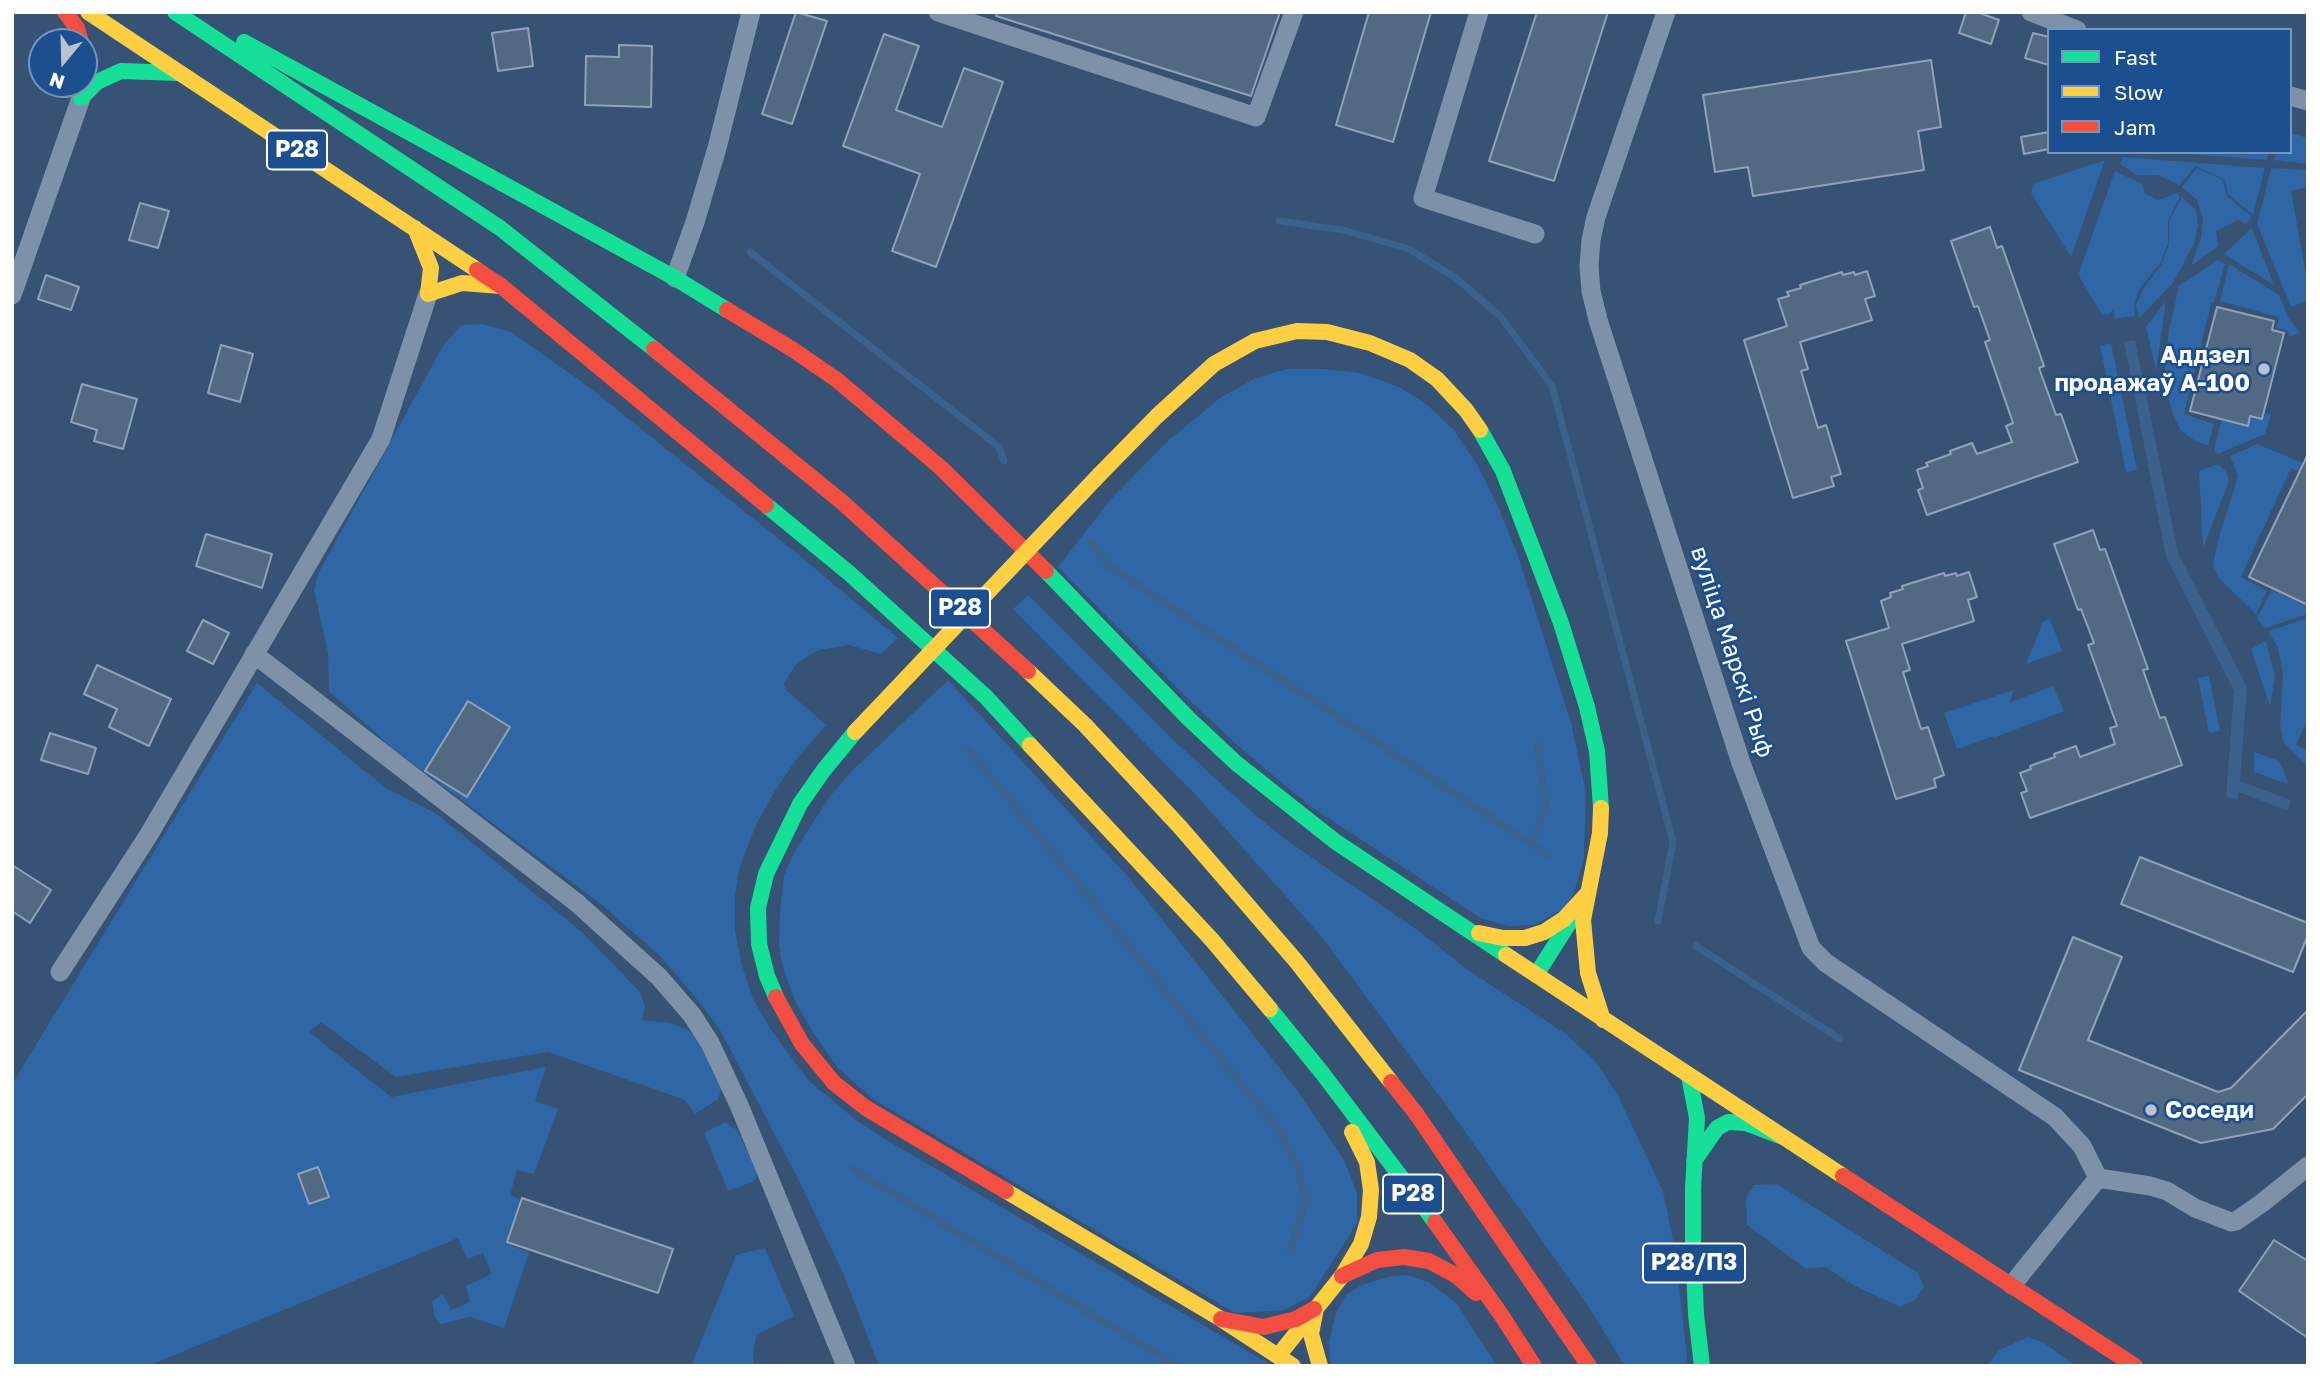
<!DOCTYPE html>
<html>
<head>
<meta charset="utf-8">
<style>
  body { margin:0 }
  #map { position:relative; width:2320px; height:1378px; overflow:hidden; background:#365274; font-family:"Golos Text",sans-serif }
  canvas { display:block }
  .frame { position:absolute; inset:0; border:14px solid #fff; pointer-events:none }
  .legend { position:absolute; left:2047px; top:28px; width:245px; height:126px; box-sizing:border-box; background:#1b4f8f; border:2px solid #7695bc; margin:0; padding:9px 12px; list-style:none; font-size:21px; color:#fff }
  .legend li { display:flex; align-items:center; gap:14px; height:35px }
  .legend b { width:35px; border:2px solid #7695bc }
  .north { position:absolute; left:28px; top:28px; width:70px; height:70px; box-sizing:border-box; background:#1b4f8f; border:2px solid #7695bc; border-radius:50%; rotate:199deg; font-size:19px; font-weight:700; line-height:28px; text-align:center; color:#fff }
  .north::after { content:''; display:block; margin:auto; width:24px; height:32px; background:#b9c2ce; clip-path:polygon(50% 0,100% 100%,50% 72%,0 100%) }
</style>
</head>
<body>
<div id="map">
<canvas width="2320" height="1378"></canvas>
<div class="frame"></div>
<ul class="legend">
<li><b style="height:9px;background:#16e098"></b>Fast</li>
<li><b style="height:9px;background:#ffcf43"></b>Slow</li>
<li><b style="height:9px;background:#f24e42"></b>Jam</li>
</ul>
<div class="north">N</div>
</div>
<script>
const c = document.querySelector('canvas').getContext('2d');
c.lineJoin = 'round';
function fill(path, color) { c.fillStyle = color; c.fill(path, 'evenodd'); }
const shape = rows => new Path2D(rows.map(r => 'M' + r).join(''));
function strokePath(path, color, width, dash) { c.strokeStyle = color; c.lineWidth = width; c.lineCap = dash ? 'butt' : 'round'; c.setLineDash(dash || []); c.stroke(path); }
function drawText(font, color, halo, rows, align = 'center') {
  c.font = font + ' "Golos Text",sans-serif'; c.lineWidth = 5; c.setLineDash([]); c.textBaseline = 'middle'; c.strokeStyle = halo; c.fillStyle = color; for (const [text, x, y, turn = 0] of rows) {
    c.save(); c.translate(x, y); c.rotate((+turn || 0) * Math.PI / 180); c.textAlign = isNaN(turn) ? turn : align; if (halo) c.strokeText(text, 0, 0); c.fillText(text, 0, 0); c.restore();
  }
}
fill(shape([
  [2290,133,2308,138,2308,164,2274,160,2276,152,2290,152],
  [2163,152,2269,152,2267,160],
  [2122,157,2265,168,2253,215,2228,194,2225,180,2196,166,2179,185,2158,175,2137,175,2120,164],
  [2105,160,2071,257,2031,193,2033,184],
  [2197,168,2223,180,2227,196,2252,217,2246,224,2238,220,2216,231,2218,246,2191,266,2201,238,2203,220,2197,200,2182,187],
  [2271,168,2308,170,2308,187,2291,191,2308,286,2308,300,2291,307,2257,224],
  [2115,171,2142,184,2145,194,2158,200,2177,193,2180,197,2168,221,2168,244,2160,264,2140,288,2134,304,2135,316,2115,319,2113,310,2110,314,2102,315,2080,278,2079,272],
  [2182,197,2196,210,2198,226,2194,244,2173,283,2139,318,2136,305,2143,289,2161,265,2169,245,2169,221],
  [2252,228,2274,285,2224,254],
  [2217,260,2225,264,2214,302,2211,304,2184,414,2214,424,2208,446,2194,440,2180,430,2172,412,2167,390,2165,367,2169,330,2179,286],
  [2229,264,2279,295,2289,319,2300,333,2289,337,2288,331,2276,328,2279,317,2220,301],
  [2166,301,2156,370,2146,327],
  [482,324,511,332,585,384,799,555,898,638,881,654,849,645,819,650,797,663,784,683,786,690,826,725,795,761,773,794,756,825,740,866,735,895,735,931,742,966,753,999,771,1030,808,1080,856,1120,890,1142,1273,1366,879,1366,843,1273,799,1181,719,1028,692,993,660,956,602,905,392,748,329,691,328,653,314,590,319,572,443,346,461,325],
  [2111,343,2137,470,2126,472,2100,346],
  [1286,369,1324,369,1360,373,1399,387,1426,404,1453,429,1478,466,1500,511,1518,556,1571,723,1586,793,1584,859,1573,895,1563,909,1534,925,1508,926,1480,918,1310,806,1246,753,1190,701,1058,567,1110,500,1168,441,1220,398,1254,379],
  [2265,413,2271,415,2265,434,2218,454,2214,451,2221,420,2248,427,2251,418,2263,420],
  [2257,444,2308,465,2308,475,2291,468,2241,577,2267,591,2256,614,2219,578,2213,566,2217,544,2238,476,2230,456],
  [2218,464,2226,472,2229,481,2203,548,2199,471],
  [2272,590,2304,605,2308,598,2308,614,2265,628,2257,618],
  [1028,595,1169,736,1252,812,1285,839,1423,934,1465,968,1566,1034,1596,1062,1618,1096,1663,1191,1675,1250,1688,1366,1625,1366,1588,1306,1454,1116,1322,937,1193,792,1013,609],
  [2308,618,2308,719,2296,745,2308,751,2308,767,2283,742,2280,724,2283,675,2278,648,2268,631],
  [2050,619,2062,651,2026,664,2043,622],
  [2266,641,2275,676,2270,707,2251,649],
  [2209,676,2220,731,2209,733,2198,678],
  [948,680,1130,879,1297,1090,1345,1162,1357,1194,1357,1223,1310,1297,1285,1310,1235,1313,873,1099,838,1068,812,1031,795,1001,783,968,779,946,780,911,784,875,796,849,830,796,853,770],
  [257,683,386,788,437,814,583,933,640,992,645,1007,642,1020,671,1023,688,1030,702,1044,720,1081,721,1090,718,1099,695,1114,685,1100,548,1052,396,1077,321,1022,309,1032,391,1097,546,1067,535,1101,558,1109,534,1174,517,1170,510,1195,525,1202,511,1246,529,1252,504,1328,470,1317,441,1324,434,1315,432,1301,443,1294,451,1310,470,1302,466,1286,492,1274,483,1253,467,1259,458,1238,148,1366,12,1366,12,1084],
  [2053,686,2064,711,1993,738,1994,736,1957,749,1944,713,2014,690,2009,703],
  [2254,752,2279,761,2288,781,2287,784,2254,772],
  [725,1122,737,1130,757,1170,756,1179,752,1182,728,1191,704,1133],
  [1777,1184,1918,1273,1924,1287,1915,1300,1900,1307,1853,1285,1826,1267,1806,1269,1747,1225,1746,1198,1754,1185],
  [765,1248,794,1316,756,1335,753,1357,754,1366,691,1366,736,1255],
  [1407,1275,1429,1282,1457,1304,1497,1366,1331,1366,1329,1342,1336,1312,1347,1294,1364,1284,1388,1277],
  [2028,1337,2044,1343,2077,1366,1986,1366,1999,1350]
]), '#2f66a5');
fill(shape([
  [2135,340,2178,553,2247,687,2240,781,2291,800,2288,811,2239,792,2237,800,2226,796,2234,691,2166,557,2124,342]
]), '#3b618d');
strokePath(shape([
  [1279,221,1343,230,1409,249,1456,278,1500,316,1552,386,1673,842,1658,921],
  [750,252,999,447,1004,461],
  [1090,542,1109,566,1548,855],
  [968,749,1275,1125,1298,1167,1305,1201,1290,1251],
  [1532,844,1546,805,1537,744],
  [1696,946,1840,1039],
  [853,1169,1177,1366]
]), '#3b618d', 7);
const building = shape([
  [796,12,827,21,792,124,762,114,796,12],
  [997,12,1280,12,1251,96,996,16,997,12],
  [1369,12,1431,12,1393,142,1336,125,1369,12],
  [1537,12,1608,12,1554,181,1489,161,1537,12],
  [1966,12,1977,12,1999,20,1991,44,1959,33,1966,12],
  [528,28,533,66,498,71,492,33,528,28],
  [2033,33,2049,37,2049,65,2025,58,2033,33],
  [884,34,919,46,896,110,942,127,964,68,1003,82,936,267,892,251,920,174,843,146,884,34],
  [619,45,652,46,651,107,585,105,586,56,619,57,619,45],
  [1931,60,1941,127,1918,131,1924,170,1753,196,1748,167,1715,172,1703,95,1931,60],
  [2049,132,2049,149,2024,154,2021,137,2049,132],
  [140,203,169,211,158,248,129,240,140,203],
  [1990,227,1997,248,2002,246,2044,366,2039,368,2056,415,2061,414,2078,462,1927,515,1918,490,1923,488,1917,470,1928,466,1926,463,1951,454,1950,451,1972,443,1977,454,2012,442,2006,426,2013,423,1985,342,1990,340,1978,306,1974,307,1951,241,1990,227],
  [1867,271,1875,296,1865,299,1872,320,1800,342,1808,369,1801,371,1818,428,1826,425,1841,474,1831,477,1834,486,1793,498,1744,340,1787,326,1778,299,1789,296,1787,292,1801,288,1800,285,1842,272,1843,275,1854,272,1855,275,1867,271],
  [46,275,79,287,71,310,38,299,46,275],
  [2217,307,2274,321,2272,330,2284,333,2262,419,2250,416,2248,426,2190,411,2217,307],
  [221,345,253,354,240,402,208,393,221,345],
  [82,384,137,399,123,449,94,441,97,430,71,422,82,384],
  [2308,454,2308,605,2249,577,2308,454],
  [2093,530,2100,550,2105,549,2148,669,2143,670,2160,718,2165,717,2182,765,2030,818,2021,793,2027,791,2020,773,2031,769,2030,766,2055,757,2054,754,2076,746,2080,757,2115,744,2110,728,2117,726,2088,645,2094,643,2081,609,2078,610,2054,544,2093,530],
  [206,534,272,554,262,588,196,566,206,534],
  [1969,572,1977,597,1968,600,1974,621,1902,644,1910,670,1903,672,1921,729,1928,727,1944,775,1934,779,1936,787,1896,799,1846,641,1889,628,1881,601,1891,597,1890,593,1903,589,1902,586,1944,573,1945,576,1956,573,1957,576,1969,572],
  [203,620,229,633,213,664,187,651,203,620],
  [97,665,171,699,149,746,109,727,117,709,84,694,97,665],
  [468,701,510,727,467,797,425,771,468,701],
  [50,733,96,748,88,774,41,760,50,733],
  [2140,857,2308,923,2308,935,2293,972,2121,904,2140,857],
  [12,865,51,890,30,923,12,911,12,865],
  [2073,937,2122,957,2088,1040,2218,1092,2231,1088,2308,1010,2308,1094,2273,1129,2201,1143,2019,1070,2073,937],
  [318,1167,329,1197,309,1204,298,1174,318,1167],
  [522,1198,673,1249,658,1293,507,1242,522,1198],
  [2274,1240,2308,1261,2308,1338,2239,1291,2274,1240]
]);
fill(building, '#526984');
strokePath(building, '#92a2b6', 2);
strokePath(shape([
  [938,12,1256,117,1294,12],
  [1479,12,1423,198,1535,234],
  [1666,12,1596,217,1591,240,1589,266,1591,291,1598,320,1741,763,1811,948,1826,963,2055,1117,2082,1146,2098,1178],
  [2031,12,2077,30],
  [2290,96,2308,101],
  [675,278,695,222,717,148,751,12],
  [12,295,81,98],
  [254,654,577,903,659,977,692,1015,710,1043,739,1105,846,1366],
  [60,972,148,836,381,439,428,294],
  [2012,1285,2098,1178,2150,1186,2167,1191,2195,1208,2231,1222,2236,1221,2262,1203,2308,1166]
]), '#7d92a8', 19);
strokePath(shape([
  [175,12,500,228,654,349],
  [244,42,675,278,727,310],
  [81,98,97,82,121,71,178,73],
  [1480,430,1503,471,1561,623,1587,707,1597,751,1601,808],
  [766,505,849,573,986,697,1030,745],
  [1046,571,1188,718,1236,763,1336,842,1506,955],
  [1536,975,1571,920],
  [776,997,767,976,759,944,758,908,766,874,800,804,823,771,855,732],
  [1270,1009,1323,1074,1435,1222],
  [1689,1076,1697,1118,1693,1188,1693,1248,1696,1314,1702,1366],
  [1694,1161,1717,1128,1728,1122,1746,1123,1780,1136]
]), '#16e098', 16);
strokePath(shape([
  [88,12,477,270],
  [415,228,431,268,428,294,462,283,501,286],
  [1100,474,1157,416,1214,364,1255,341,1297,331,1327,332,1370,343,1410,360,1437,379,1466,410,1480,430],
  [1028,671,1085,725,1180,827,1296,961,1391,1082],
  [1030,745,1212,940,1270,1009],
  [1601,808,1600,833,1583,920,1588,973,1603,1020],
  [1479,933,1503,938,1525,938,1544,932,1564,919,1587,894],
  [1506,955,1843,1176],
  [1006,1191,1221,1319,1293,1366],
  [1316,1308,1311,1334,1320,1366],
  [1278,1356,1342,1276,1361,1244,1369,1217,1371,1190,1367,1162,1352,1132]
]), '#ffcf43', 16);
strokePath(shape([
  [65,12,77,28,81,42],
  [477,270,501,286,766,505],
  [727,310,792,349,837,380,940,467,1046,571],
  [654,349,842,502,1028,671],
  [776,997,802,1044,834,1083,866,1108,1006,1191],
  [1391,1082,1415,1112,1589,1366],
  [1843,1176,2135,1366],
  [1435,1222,1502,1316,1534,1366],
  [1342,1276,1377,1260,1404,1257,1429,1261,1457,1276,1476,1293],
  [1221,1319,1264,1327,1296,1319,1314,1309]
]), '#f24e42', 16);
strokePath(shape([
  [855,732,1100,474]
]), '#ffcf43', 16);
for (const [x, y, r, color] of [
  [2264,369,7,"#b9c2ce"],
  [2151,1110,7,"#b9c2ce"]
]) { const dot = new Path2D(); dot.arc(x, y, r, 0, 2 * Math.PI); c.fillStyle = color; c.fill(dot); strokePath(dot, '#1b4f8f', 2.5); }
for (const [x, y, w] of [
  [297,150,60],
  [960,608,60],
  [1413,1194,60],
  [1694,1263,102]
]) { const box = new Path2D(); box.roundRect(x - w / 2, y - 19.5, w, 39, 5); c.fillStyle = '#1b4f8f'; c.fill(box); strokePath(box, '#fff', 2); }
drawText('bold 23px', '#fff', null, [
  ["Р28",297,150],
  ["Р28",960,608],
  ["Р28",1413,1194],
  ["Р28/П3",1694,1263]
]);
drawText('bold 24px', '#fff', '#1b4f8f', [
  ["Аддзел",2250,355],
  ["продажаў А-100",2250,383],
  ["Соседи",2165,1110,"left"]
], 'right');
drawText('24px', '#fff', '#1b4f8f', [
  ["вуліца Марскі Рыф",1732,652,72]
]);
</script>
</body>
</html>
